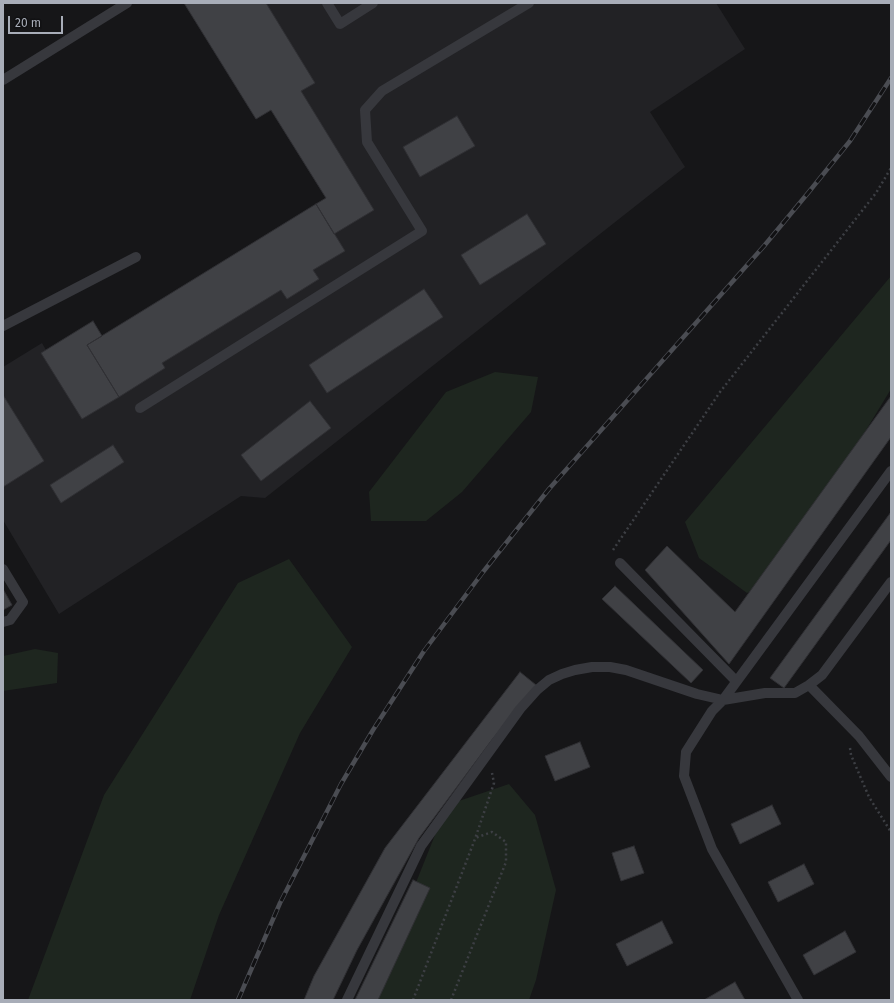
<!DOCTYPE html>
<html>
<head>
<meta charset="utf-8">
<style>
  body { margin:0 }
  #map { position:relative; width:894px; height:1003px; overflow:hidden; background:#161618; font-family:"Fira Sans",sans-serif }
  canvas { display:block }
  .frame { position:absolute; inset:0; border:4px solid #a8adb8; pointer-events:none }
  .scale { position:absolute; left:8px; top:16px; width:55px; height:18px; box-sizing:border-box; border:2px solid #a8adb8; border-top:0; padding-left:5px; font-size:12px; line-height:14px; white-space:nowrap; color:#a8adb8; -webkit-text-stroke:3px #111113; paint-order:stroke }
</style>
</head>
<body>
<div id="map">
<canvas width="894" height="1003"></canvas>
<div class="frame"></div>
<div class="scale">20 m</div>
</div>
<script>
const c = document.querySelector('canvas').getContext('2d');
c.lineJoin = 'round';
function fill(path, color) { c.fillStyle = color; c.fill(path, 'evenodd'); }
const shape = rows => new Path2D(rows.map(r => 'M' + r).join(''));
function strokePath(path, color, width, dash) { c.strokeStyle = color; c.lineWidth = width; c.lineCap = dash ? 'butt' : 'round'; c.setLineDash(dash || []); c.stroke(path); }
fill(shape([
  [184,3,716,3,745,49,650,112,685,167,265,498,241,496,59,614,3,520,3,367,42,343,46,350,102,336,326,198,271,110,256,119]
]), '#222225');
fill(shape([
  [891,276,891,389,779,573,747,593,699,558,685,522],
  [495,372,538,377,531,412,462,492,426,521,371,521,369,492,446,392],
  [289,559,352,647,300,733,219,915,190,1000,28,1000,104,795,238,583],
  [35,649,58,653,57,683,3,691,3,656],
  [509,784,535,815,556,890,536,980,529,1000,369,1000,447,805]
]), '#1e261f');
const building = shape([
  [184,3,266,3,315,83,301,91,374,210,334,234,316,204,326,198,271,110,256,119,184,3],
  [457,116,475,146,420,177,403,147,457,116],
  [316,204,345,251,313,270,319,279,287,299,281,290,162,363,165,368,119,397,87,345,316,204],
  [527,214,546,244,480,285,461,255,527,214],
  [424,289,443,317,327,393,309,365,424,289],
  [93,321,102,336,87,345,119,397,82,419,41,353,93,321],
  [3,395,44,461,3,487,3,395],
  [891,396,891,437,729,664,645,570,667,546,735,612,891,396],
  [310,401,331,428,261,481,241,455,310,401],
  [113,445,124,462,61,503,50,485,113,445],
  [891,512,891,540,784,688,770,678,891,512],
  [615,586,703,670,691,683,602,599,615,586],
  [3,589,12,605,3,610,3,589],
  [520,672,536,685,491,741,419,838,357,950,333,1000,304,1000,314,976,385,848,520,672],
  [580,742,590,767,555,781,545,756,580,742],
  [772,805,781,824,740,844,731,824,772,805],
  [634,846,644,873,621,881,612,853,634,846],
  [804,864,814,884,778,902,768,882,804,864],
  [413,880,430,888,378,1000,355,1000,413,880],
  [662,921,673,943,627,966,616,944,662,921],
  [845,931,856,952,814,975,803,955,845,931],
  [735,982,745,1000,704,1000,735,982]
]);
fill(building, '#404145');
strokePath(building, '#303034', 1);
strokePath(shape([
  [613,550,720,392,876,193,891,168],
  [850,748,851,755,869,797,891,832],
  [413,1000,475,839,494,783,492,773],
  [451,1000,506,862,506,842,492,832,475,838]
]), '#3d3f44', 2.5, [2, 3]);
strokePath(shape([
  [327,3,340,24,373,3],
  [3,80,127,3],
  [3,326,136,257],
  [140,408,422,231,367,142,365,110,382,91,529,3],
  [620,563,736,681],
  [3,569,23,602,10,620,3,622],
  [809,685,859,736,891,777],
  [347,1000,421,846,520,709,537,690,549,680,562,674,575,670,592,667,610,667,626,670,697,694,723,700,765,693,795,693,809,685,822,675,891,582],
  [798,1000,712,849,684,776,686,752,712,711,723,700,891,471]
]), '#37383d', 10);
const rail = shape([
  [238,1000,280,903,341,784,373,730,424,651,483,572,549,489,764,246,808,193,850,141,891,78]
]);
strokePath(rail, '#4a4c52', 4.5);
strokePath(rail, '#111113', 3, [9]);
</script>
</body>
</html>
